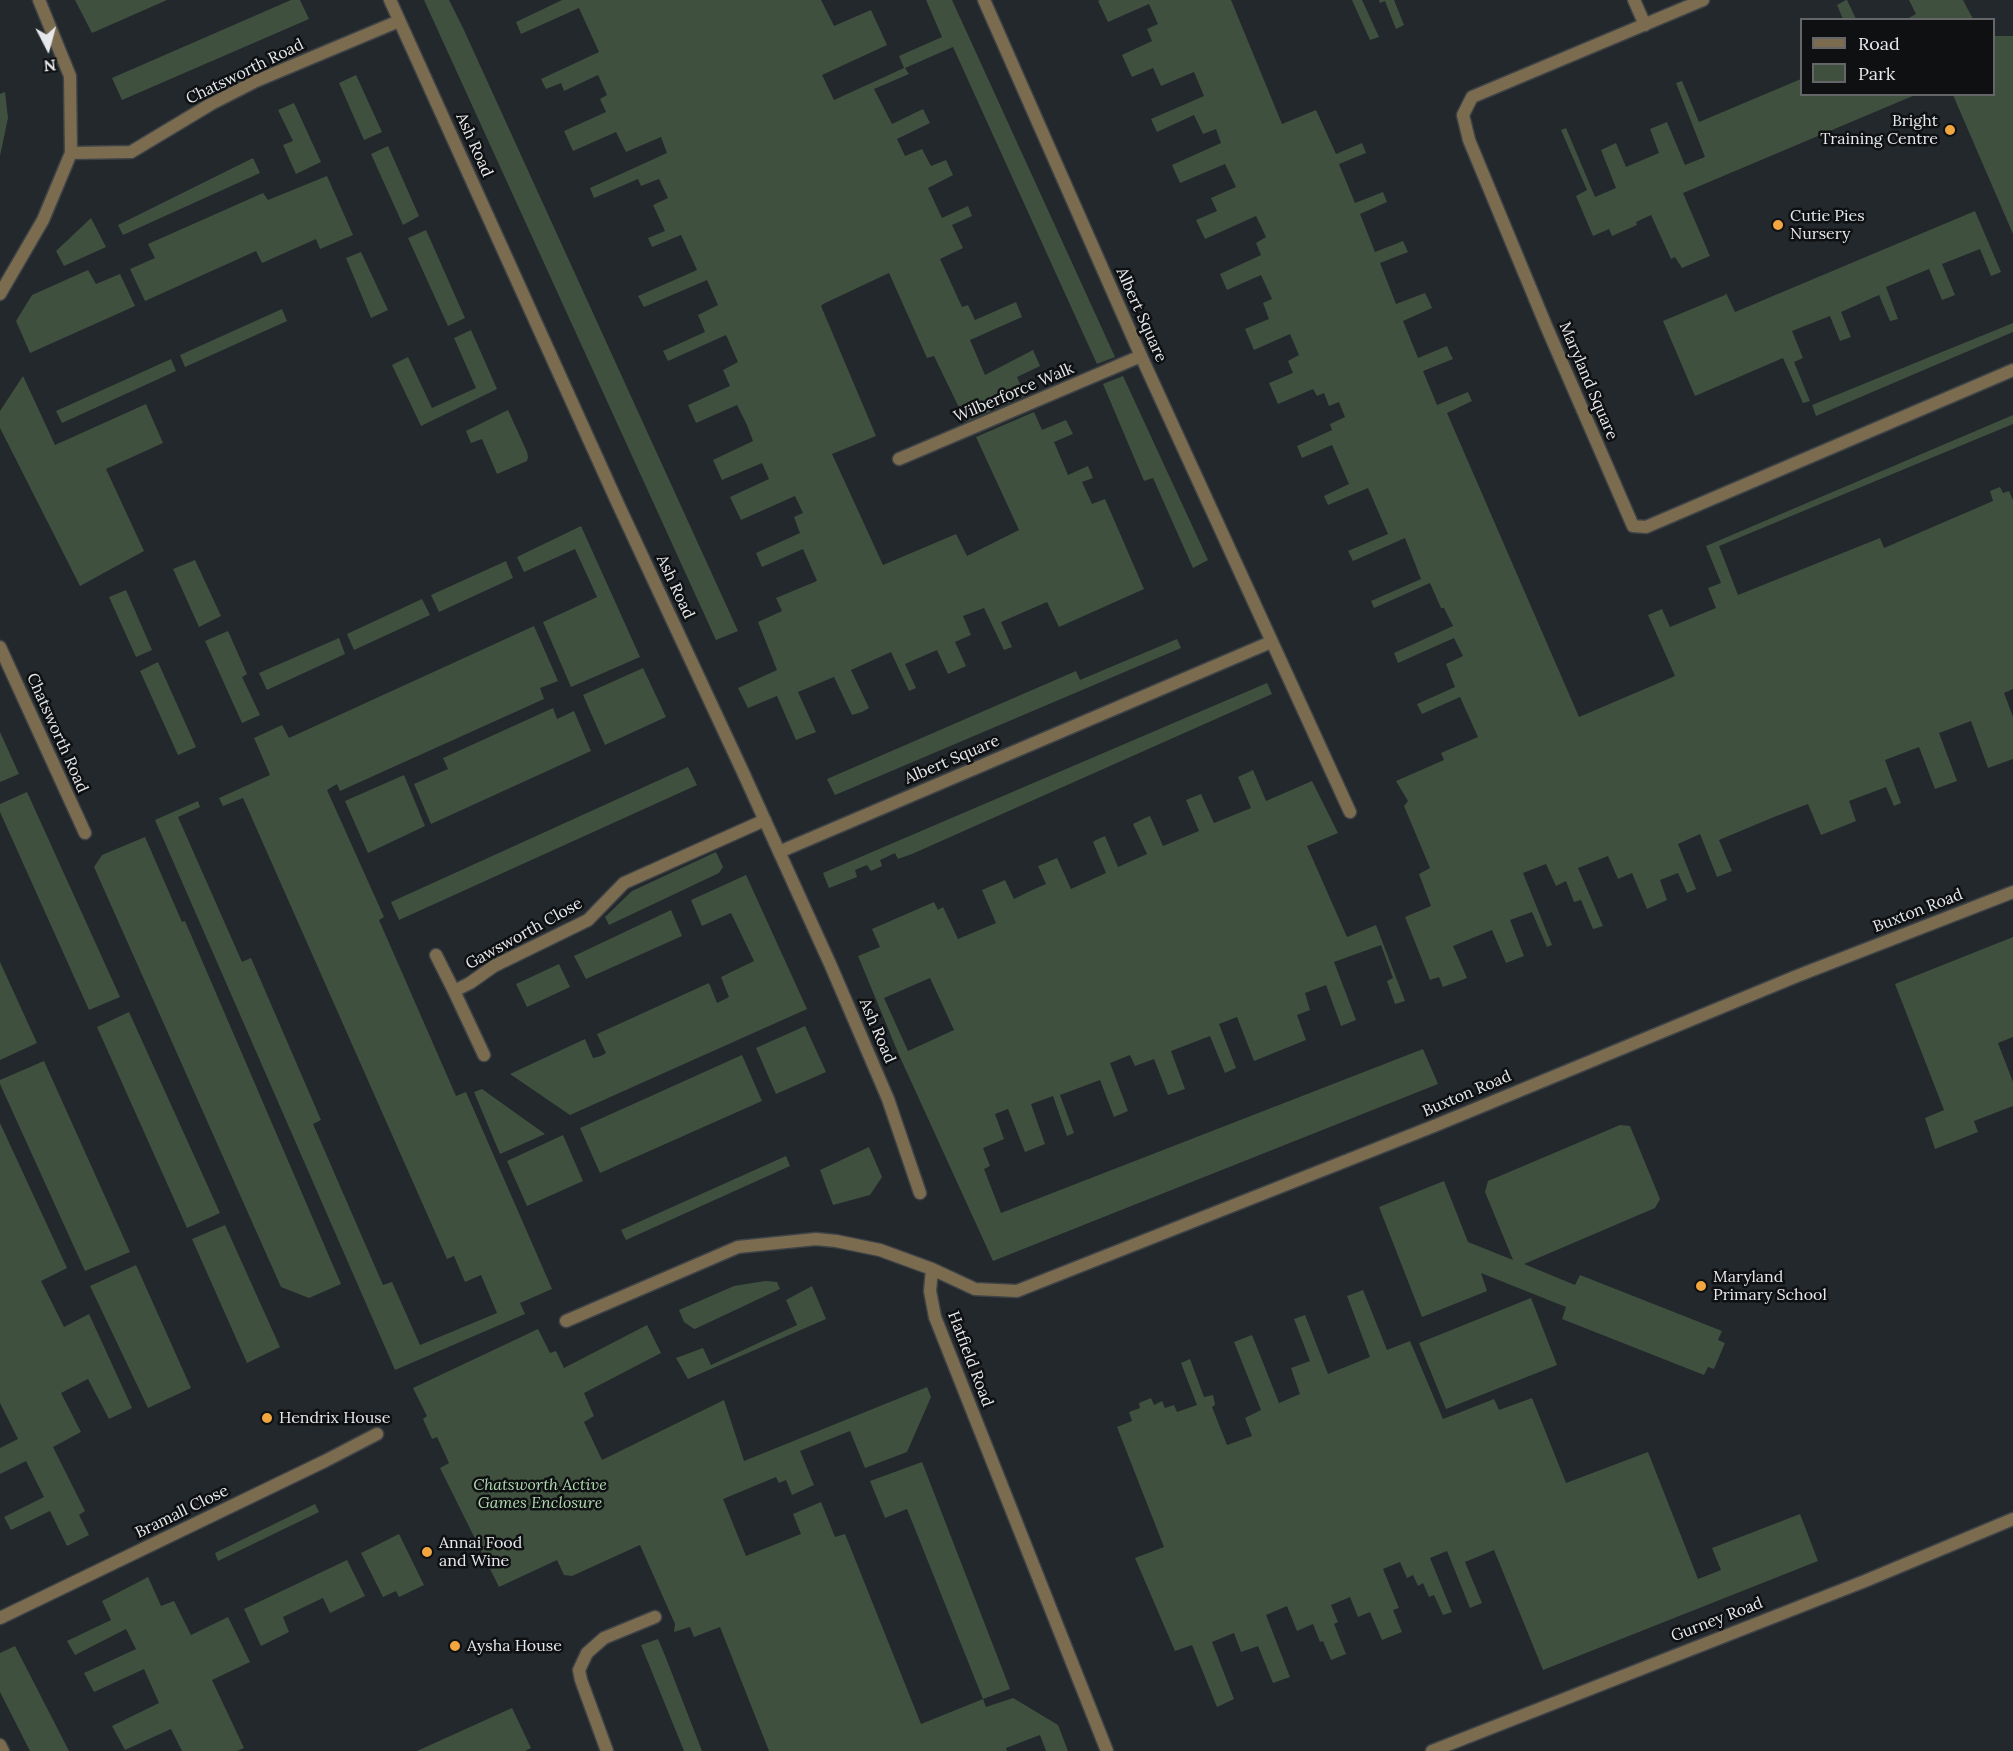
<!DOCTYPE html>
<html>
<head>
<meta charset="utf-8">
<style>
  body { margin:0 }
  #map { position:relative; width:2013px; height:1751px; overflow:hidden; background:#23282c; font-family:Lora,serif }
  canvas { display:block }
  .legend { position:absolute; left:1800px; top:18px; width:195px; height:78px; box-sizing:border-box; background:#0e1012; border:2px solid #646669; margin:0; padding:8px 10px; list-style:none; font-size:18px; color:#e6e8eb }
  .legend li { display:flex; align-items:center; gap:12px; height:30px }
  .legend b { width:30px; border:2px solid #646669 }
  .north { position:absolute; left:18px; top:18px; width:60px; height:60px; -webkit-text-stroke:4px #0e1012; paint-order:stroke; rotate:174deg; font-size:16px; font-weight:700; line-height:24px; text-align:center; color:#e6e8eb }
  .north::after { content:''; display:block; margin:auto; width:21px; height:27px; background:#e6e8eb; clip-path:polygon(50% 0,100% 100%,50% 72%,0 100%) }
</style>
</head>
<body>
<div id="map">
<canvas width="2013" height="1751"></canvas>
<ul class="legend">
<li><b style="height:8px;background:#7b6b4f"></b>Road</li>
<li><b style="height:16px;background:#3f503f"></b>Park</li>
</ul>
<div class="north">N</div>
</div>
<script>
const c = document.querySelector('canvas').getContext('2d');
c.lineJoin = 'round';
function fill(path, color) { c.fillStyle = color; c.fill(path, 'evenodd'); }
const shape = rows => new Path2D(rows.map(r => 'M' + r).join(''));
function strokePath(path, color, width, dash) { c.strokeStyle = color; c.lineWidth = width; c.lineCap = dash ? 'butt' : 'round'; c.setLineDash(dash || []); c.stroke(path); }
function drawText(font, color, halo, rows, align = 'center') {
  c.font = font + ' Lora,serif'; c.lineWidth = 5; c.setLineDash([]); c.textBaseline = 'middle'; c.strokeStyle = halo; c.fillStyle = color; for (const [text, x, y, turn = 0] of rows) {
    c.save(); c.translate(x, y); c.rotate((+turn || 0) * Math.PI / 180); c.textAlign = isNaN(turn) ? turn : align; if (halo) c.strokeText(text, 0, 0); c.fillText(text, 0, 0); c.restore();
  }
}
fill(shape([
  [75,0,167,0,92,33],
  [291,0,300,0,309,19,122,100,112,78],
  [424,0,449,0,463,28,738,631,716,640],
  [562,0,821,0,834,26,871,10,887,45,822,75,834,100,904,68,899,56,942,37,926,0,952,0,1115,357,1097,364,953,47,905,68,909,74,874,89,892,124,923,109,930,123,897,139,905,156,922,149,931,166,946,160,953,175,928,188,942,218,968,206,972,216,952,225,963,248,940,259,962,307,968,305,975,320,1016,302,1022,317,970,340,985,375,1033,350,1040,366,1017,377,1025,396,966,422,934,356,927,358,889,273,823,304,821,306,876,436,832,454,883,565,956,534,967,556,1019,530,976,437,1034,412,1042,430,1066,420,1073,434,1054,442,1068,475,1088,466,1093,478,1082,482,1092,504,1105,499,1144,589,1059,627,1047,602,1001,622,1012,647,1004,650,984,608,963,616,971,635,955,642,966,666,948,674,937,650,923,656,905,664,916,688,909,691,891,652,851,670,869,708,862,712,852,715,834,677,798,692,816,732,796,740,777,696,748,708,738,688,777,670,758,622,782,611,776,598,817,581,803,549,762,567,756,553,800,533,794,517,803,513,795,496,741,520,730,497,769,479,762,463,722,480,713,460,753,441,747,425,737,405,696,423,688,405,730,386,723,370,738,362,726,335,668,361,663,351,705,332,698,315,718,305,707,280,644,307,638,296,697,270,681,235,652,247,648,238,665,231,653,205,668,198,659,179,641,186,638,179,594,198,590,188,667,153,661,137,626,152,616,132,573,151,564,131,606,112,600,99,607,95,598,75,564,91,561,83,546,89,541,79,599,52,579,8,521,34,516,22],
  [1100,0,1231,0,1282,124,1316,110,1336,154,1362,143,1366,153,1339,164,1355,203,1383,192,1387,202,1360,214,1375,252,1403,241,1408,252,1380,263,1396,304,1425,293,1429,301,1432,308,1403,321,1418,358,1447,346,1449,351,1453,359,1423,371,1437,405,1468,392,1472,401,1447,413,1579,717,1675,676,1648,615,1662,609,1670,627,1716,608,1708,588,1721,583,1706,546,2013,415,2013,424,1719,546,1738,595,1880,538,1884,548,1993,501,1990,491,2000,487,2003,493,2009,491,2013,500,2013,689,2004,693,2013,717,2013,759,1988,768,1971,721,1939,733,1957,781,1935,789,1919,747,1885,760,1901,803,1894,806,1886,787,1849,801,1856,821,1821,835,1808,804,1774,817,1719,840,1732,871,1717,877,1700,834,1678,844,1696,889,1687,893,1678,873,1660,880,1667,900,1647,909,1632,873,1618,879,1608,856,1578,868,1603,926,1593,929,1581,900,1574,902,1566,881,1556,886,1546,864,1523,873,1552,945,1547,947,1532,912,1510,920,1524,956,1506,963,1492,930,1453,946,1467,978,1443,987,1439,977,1430,980,1405,917,1431,906,1419,874,1430,868,1404,806,1408,801,1396,781,1444,760,1441,753,1478,737,1460,697,1422,714,1417,704,1455,687,1446,664,1463,656,1454,638,1398,663,1394,653,1453,626,1444,608,1441,608,1430,583,1374,608,1371,601,1421,579,1405,538,1353,561,1348,551,1388,534,1368,488,1328,505,1324,496,1349,484,1332,445,1302,458,1297,446,1332,430,1330,424,1345,417,1339,402,1329,406,1324,393,1317,396,1313,389,1278,404,1269,383,1293,373,1288,361,1299,355,1290,334,1254,350,1245,329,1269,319,1263,303,1272,299,1261,275,1227,290,1220,274,1261,255,1256,243,1266,237,1256,216,1205,239,1196,220,1217,211,1211,198,1236,187,1225,164,1180,183,1172,165,1221,143,1216,129,1203,134,1194,115,1157,132,1151,119,1204,96,1194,72,1161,86,1153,68,1132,77,1122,55,1152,41,1147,29,1158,24,1149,4,1108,22,1098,1],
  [1352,0,1362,0,1379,37,1370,40],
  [1379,0,1394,0,1404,25,1396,29,1385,1,1380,3],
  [1846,0,1847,0,1856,19,1843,19,1837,5],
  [1909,0,1963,0,1973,19,1907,19,1916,14],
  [1994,36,2013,36,2013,234,1953,95,1994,94],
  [356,75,382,132,364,140,339,83],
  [1801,79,1802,94,1915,95,1683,193,1710,256,1682,268,1675,257,1671,259,1651,215,1636,222,1637,225,1612,236,1609,229,1593,236,1576,196,1587,190,1561,130,1566,128,1595,197,1616,188,1601,150,1616,143,1626,167,1659,153,1650,129,1667,122,1685,165,1705,157,1676,83,1682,81,1699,122],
  [5,92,8,118,0,156,0,94],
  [294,103,321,162,296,174,283,145,293,141,278,110],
  [388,146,419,216,403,225,371,154],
  [253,158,260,173,123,235,118,225],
  [327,176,353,235,320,249,316,239,262,263,256,251,145,301,130,269,155,258,148,244,263,193,268,200],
  [1975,211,2001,272,1991,276,1980,249,1942,264,1955,295,1950,297,1942,300,1929,269,1886,287,1898,319,1890,321,1879,295,1841,312,1851,337,1840,341,1830,316,1792,331,1803,358,1794,362,1810,401,1803,403,1783,358,1695,396,1663,321,1725,295,1726,293,1735,312],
  [91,218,106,247,64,266,56,251],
  [426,230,465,318,448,326,408,238],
  [361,252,388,310,371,318,346,258],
  [88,270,96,284,120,274,135,306,30,353,16,321,32,295],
  [282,309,287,321,185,367,180,355],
  [2013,323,2013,332,1816,416,1812,405],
  [471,330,497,389,421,426,392,365,408,357,432,408,476,388,454,338],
  [171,359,176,371,62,423,56,411],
  [23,376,55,445,146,404,163,443,106,469,144,551,80,586,0,428,0,411],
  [1123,376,1208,560,1193,568,1153,478,1144,481,1103,384],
  [508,410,527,452,528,457,527,461,497,474,482,439,471,443,466,431],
  [581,526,640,657,571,687,543,622,597,597,575,549,524,572,517,557],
  [195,560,221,616,199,627,173,569],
  [506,561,513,578,439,612,431,595],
  [126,590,152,650,136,657,109,597],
  [422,599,430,615,354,650,347,634],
  [534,626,558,681,540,688,544,699,340,791,337,784,327,790,384,917,379,920,456,1096,466,1092,552,1289,520,1303,525,1314,395,1370,155,820,198,801,200,807,178,817,242,962,251,958,321,1120,313,1124,383,1285,392,1282,420,1345,497,1313,481,1275,465,1282,454,1256,447,1259,243,798,223,806,219,798,270,775,254,738,282,725,289,738],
  [228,631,247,674,242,677,260,715,242,723,205,641],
  [339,638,345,654,267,690,259,673],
  [1177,639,1181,648,835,795,827,779,1076,671,1080,680],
  [158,662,196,747,178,755,140,671],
  [643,668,666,717,605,745,583,695],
  [1267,683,1272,694,912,854,898,859,895,853,880,860,882,866,871,871,867,865,855,870,857,877,829,888,823,873],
  [553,708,557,719,574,711,591,751,431,824,414,784,448,769,443,758],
  [0,732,19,774,0,782],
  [688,767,697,785,399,920,391,902],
  [1253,770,1266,801,1312,781,1338,833,1307,846,1347,937,1376,925,1405,1001,1395,1004,1387,981,1393,978,1381,945,1334,962,1356,1020,1341,1026,1326,985,1305,993,1310,1010,1297,1015,1306,1040,1254,1061,1237,1017,1219,1024,1236,1068,1225,1073,1210,1036,1171,1051,1185,1089,1168,1095,1154,1059,1135,1066,1130,1055,1110,1063,1128,1111,1114,1117,1100,1080,1060,1095,1074,1133,1067,1136,1053,1096,1031,1104,1045,1144,1025,1152,1008,1109,995,1114,1004,1139,983,1148,990,1166,984,1169,1001,1213,1423,1049,1438,1084,993,1261,899,1055,858,956,880,947,872,929,934,902,938,910,943,907,958,939,996,923,982,890,1005,880,1014,899,1028,892,1046,884,1038,866,1057,858,1071,889,1106,873,1093,842,1096,840,1105,836,1118,867,1147,854,1133,824,1145,818,1150,816,1163,846,1199,831,1186,800,1201,794,1214,823,1251,808,1238,777],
  [930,978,954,1030,908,1051,884,998],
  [404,775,425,826,368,853,345,801],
  [27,792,120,997,89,1010,0,812,0,804],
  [145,837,182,922,185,921,341,1284,309,1298,281,1287,94,867,102,855],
  [716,852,723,867,719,873,609,925,605,917,632,891],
  [746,875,807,1009,570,1115,510,1074,585,1039,593,1058,601,1056,606,1053,597,1034,709,983,717,1003,729,997,721,977,754,961,731,913,702,926,691,900],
  [671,910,682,936,586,979,574,956],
  [2013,937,2013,1037,1998,1043,2013,1082,2013,1106,1974,1121,1978,1132,1935,1149,1925,1118,1944,1110,1895,984],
  [0,962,37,1043,0,1060],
  [559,964,570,987,527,1007,516,984],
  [129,1012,220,1213,187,1228,97,1027],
  [805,1026,826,1072,776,1094,756,1048],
  [742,1055,762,1101,600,1173,580,1128],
  [44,1061,130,1252,85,1271,0,1084,0,1080],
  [482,1089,545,1134,500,1154,474,1092],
  [0,1123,67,1268,41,1281,64,1327,89,1314,132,1408,109,1419,88,1379,61,1393,81,1432,53,1447,85,1511,79,1515,89,1535,67,1546,50,1511,11,1530,4,1517,44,1497,26,1461,0,1474,0,1448,18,1439,0,1403],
  [1620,1125,1630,1126,1660,1199,1655,1208,1524,1264,1575,1285,1580,1275,1722,1331,1718,1340,1725,1343,1714,1369,1708,1367,1704,1375,1562,1319,1566,1307,1481,1273,1487,1291,1422,1317,1379,1207,1444,1181,1468,1242,1513,1260,1485,1192,1488,1181],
  [563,1135,583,1181,527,1206,507,1161],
  [869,1147,882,1177,870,1195,833,1205,820,1170],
  [786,1156,790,1166,626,1240,621,1230],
  [225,1225,280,1347,247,1363,192,1239],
  [136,1265,191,1388,148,1408,90,1286],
  [765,1281,777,1282,780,1289,697,1328,694,1329,684,1322,679,1310,734,1286],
  [812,1286,826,1319,688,1379,676,1358,703,1348,711,1365,797,1325,786,1300],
  [1363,1290,1387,1350,1410,1341,1443,1419,1494,1399,1499,1410,1532,1398,1566,1483,1648,1452,1698,1579,1721,1570,1712,1548,1800,1514,1818,1561,1543,1670,1494,1550,1465,1562,1482,1603,1470,1608,1447,1551,1430,1558,1452,1612,1443,1615,1434,1595,1429,1597,1423,1583,1418,1586,1413,1575,1407,1578,1400,1562,1383,1569,1399,1608,1393,1610,1402,1632,1382,1640,1370,1612,1358,1617,1350,1597,1331,1605,1338,1622,1334,1624,1346,1654,1331,1660,1323,1641,1320,1642,1313,1624,1297,1631,1287,1606,1266,1615,1290,1677,1273,1683,1258,1646,1241,1652,1234,1633,1212,1642,1234,1699,1217,1707,1192,1645,1175,1651,1135,1558,1164,1547,1117,1427,1132,1421,1129,1412,1140,1408,1139,1403,1151,1398,1154,1405,1162,1401,1165,1408,1174,1405,1177,1412,1197,1405,1181,1363,1190,1359,1204,1397,1213,1395,1215,1405,1212,1407,1227,1445,1252,1436,1245,1418,1261,1410,1234,1342,1252,1335,1279,1403,1300,1394,1291,1368,1310,1361,1294,1319,1305,1315,1328,1374,1370,1357,1347,1296],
  [1531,1298,1557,1365,1446,1409,1419,1343],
  [647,1325,661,1353,584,1393,594,1416,584,1422,602,1460,724,1400,744,1461,927,1387,931,1397,907,1452,865,1468,850,1431,800,1451,814,1485,792,1495,786,1480,779,1483,776,1477,723,1499,746,1556,801,1534,793,1514,821,1502,835,1537,845,1534,921,1724,983,1699,907,1509,885,1518,870,1481,922,1462,1010,1689,983,1699,986,1707,1013,1698,1058,1725,1068,1751,1046,1751,1040,1735,1006,1748,1007,1751,769,1751,720,1627,694,1637,690,1627,674,1632,675,1624,640,1545,572,1576,564,1575,557,1560,499,1587,440,1468,449,1463,437,1437,432,1439,423,1419,427,1416,413,1388,538,1329,550,1353,556,1351,564,1368],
  [315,1504,319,1512,218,1561,215,1553],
  [399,1534,424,1585,399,1597,396,1591,383,1597,361,1553],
  [347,1560,365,1596,330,1613,323,1598,283,1617,289,1632,261,1646,244,1609],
  [148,1577,161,1606,174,1601,191,1635,228,1617,250,1662,212,1680,244,1748,237,1751,182,1751,171,1729,125,1750,112,1726,159,1703,144,1669,94,1692,84,1673,136,1649,126,1629,75,1655,67,1641,111,1620,102,1601],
  [658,1639,666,1658,702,1751,684,1751,641,1645],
  [15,1646,31,1677,69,1751,30,1751,0,1692,0,1653],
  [512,1708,531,1748,525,1751,417,1751]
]), '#3f503f');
const street = shape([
  [390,0,618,504,742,770,831,966,888,1099,920,1193],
  [984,0,1141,356,1350,812],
  [1634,0,1645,25],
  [1703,0,1472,97,1463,115,1469,140,1547,328,1633,526,1646,527,2013,370],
  [71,153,131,152,211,104,256,81,399,21],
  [0,294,43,220,71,153,70,76,39,0],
  [899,459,1141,356],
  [0,647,85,833],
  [779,852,1271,642],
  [436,955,454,991],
  [484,1055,454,991,470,983,494,966,588,920,624,883,765,820],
  [932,1269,930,1291,935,1317,1107,1751],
  [566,1321,738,1247,816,1239,836,1241,880,1250,932,1269,975,1289,1017,1291,1434,1126,1797,976,2013,892],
  [0,1618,325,1461,377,1434],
  [0,1745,3,1751],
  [607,1751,581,1680,579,1670,587,1653,604,1638,655,1617],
  [1432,1751,1865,1581,2013,1519]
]);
strokePath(street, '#3e4347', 15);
strokePath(street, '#7b6b4f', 12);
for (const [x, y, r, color] of [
  [1950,130,6,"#f1a63f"],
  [1778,225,6,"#f1a63f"],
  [1701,1286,6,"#f1a63f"],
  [267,1418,6,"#f1a63f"],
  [427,1552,6,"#f1a63f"],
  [455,1646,6,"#f1a63f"]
]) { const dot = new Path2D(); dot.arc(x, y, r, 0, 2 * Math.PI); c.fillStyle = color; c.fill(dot); strokePath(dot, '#0e1012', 2); }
drawText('16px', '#e6e8eb', '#0e1012', [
  ["Chatsworth Road",245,72,-26],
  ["Ash Road",474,145,66],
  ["Albert Square",1141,315,66],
  ["Maryland Square",1588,381,67],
  ["Wilberforce Walk",1014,393,-23],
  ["Ash Road",675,587,65],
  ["Chatsworth Road",57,733,66],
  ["Albert Square",952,760,-23],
  ["Buxton Road",1918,911,-21],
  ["Gawsworth Close",524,934,-29],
  ["Ash Road",877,1031,67],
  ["Buxton Road",1467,1094,-23],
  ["Hatfield Road",970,1359,69],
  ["Bramall Close",182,1512,-26],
  ["Gurney Road",1717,1620,-21]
]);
drawText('16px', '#e6e8eb', '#0e1012', [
  ["Bright",1938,121,"right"],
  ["Training Centre",1938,139,"right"],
  ["Cutie Pies",1790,216],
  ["Nursery",1790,234],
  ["Maryland",1713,1277],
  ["Primary School",1713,1295],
  ["Hendrix House",279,1418],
  ["Annai Food",439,1543],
  ["and Wine",439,1561],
  ["Aysha House",467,1646]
], 'left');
drawText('italic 16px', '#b1d9b0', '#0e1012', [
  ["Chatsworth Active",540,1485],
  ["Games Enclosure",540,1503]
]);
</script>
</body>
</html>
